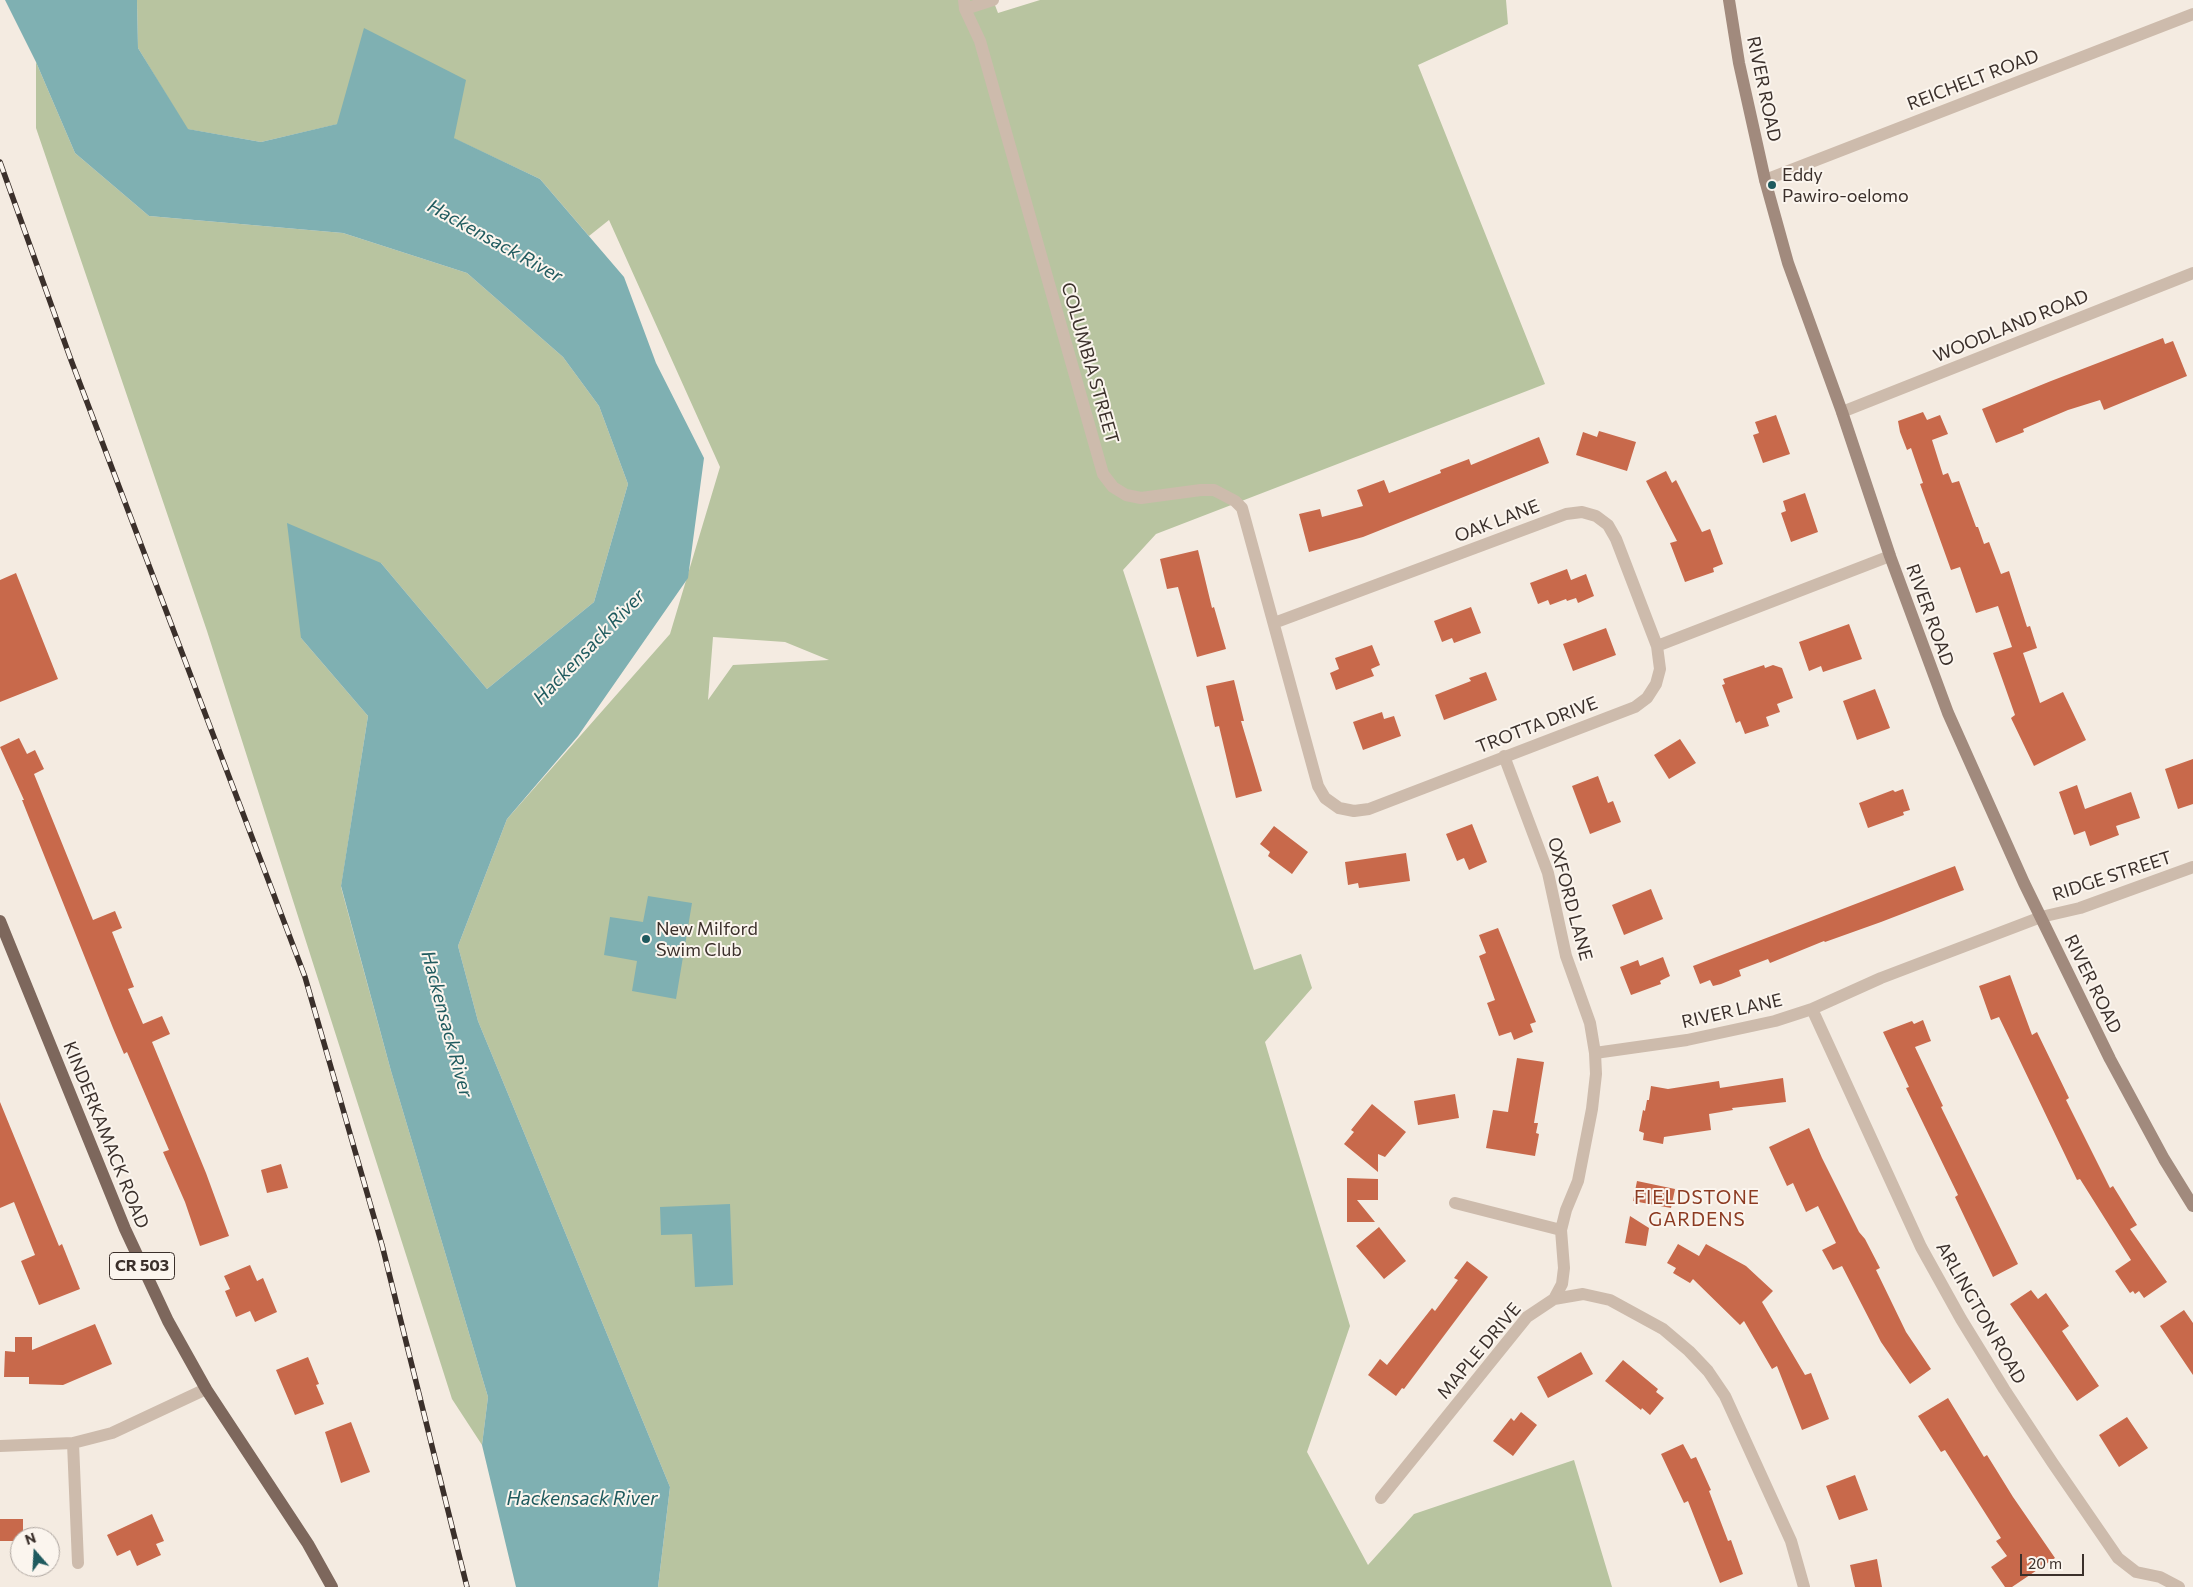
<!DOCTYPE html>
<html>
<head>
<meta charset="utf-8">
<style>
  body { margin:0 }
  #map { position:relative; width:2193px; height:1587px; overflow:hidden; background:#f4ebe1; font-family:Commissioner,sans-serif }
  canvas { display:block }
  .north { position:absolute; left:10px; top:1527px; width:50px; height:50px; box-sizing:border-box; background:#fbf5ee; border:1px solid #aea6a0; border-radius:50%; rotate:341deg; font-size:14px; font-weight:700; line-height:20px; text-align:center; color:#3b302b }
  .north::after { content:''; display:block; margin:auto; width:18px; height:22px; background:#1f5a5e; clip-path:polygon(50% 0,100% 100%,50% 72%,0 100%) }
  .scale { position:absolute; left:2020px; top:1554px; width:64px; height:22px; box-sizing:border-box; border:2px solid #3b302b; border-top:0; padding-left:6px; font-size:15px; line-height:18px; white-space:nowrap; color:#3b302b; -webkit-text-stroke:4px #fbf5ee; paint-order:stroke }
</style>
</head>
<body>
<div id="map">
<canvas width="2193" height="1587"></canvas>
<div class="north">N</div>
<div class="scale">20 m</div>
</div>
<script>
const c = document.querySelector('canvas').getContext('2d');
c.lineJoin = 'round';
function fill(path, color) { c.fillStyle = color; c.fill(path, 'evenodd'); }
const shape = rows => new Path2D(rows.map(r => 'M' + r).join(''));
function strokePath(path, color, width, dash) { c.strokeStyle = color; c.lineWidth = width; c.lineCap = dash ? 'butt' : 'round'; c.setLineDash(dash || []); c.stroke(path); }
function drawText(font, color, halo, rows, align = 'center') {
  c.font = font + ' Commissioner,sans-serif'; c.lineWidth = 4; c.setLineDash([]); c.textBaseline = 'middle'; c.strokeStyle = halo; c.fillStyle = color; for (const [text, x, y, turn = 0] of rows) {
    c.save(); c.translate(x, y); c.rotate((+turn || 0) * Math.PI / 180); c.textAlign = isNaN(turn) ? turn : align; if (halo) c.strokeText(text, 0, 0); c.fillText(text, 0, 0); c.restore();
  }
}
fill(shape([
  [137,0,993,0,998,13,1040,0,1506,0,1508,24,1418,65,1545,384,1156,534,1123,570,1254,970,1301,954,1312,988,1265,1042,1350,1326,1307,1452,1368,1565,1414,1514,1574,1460,1612,1587,658,1587,670,1487,478,1021,458,946,507,819,670,634,720,467,609,220,589,236,540,179,453,138,338,124,261,142,187,129,138,48],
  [713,637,785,642,829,660,733,665,708,700],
  [36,62,75,153,149,216,343,233,467,273,563,357,599,406,628,484,594,602,487,689,381,563,301,638,368,716,341,887,391,1071,488,1397,482,1445,452,1399,207,631,36,128]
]), '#b8c4a0');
fill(shape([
  [5,0,137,0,138,48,188,129,261,142,337,124,364,28,466,80,454,138,540,179,624,277,656,363,704,458,688,578,578,736,507,819,458,946,478,1021,670,1487,658,1587,516,1587,482,1445,488,1397,391,1071,341,886,368,716,301,638,287,523,381,563,487,689,594,602,628,484,599,406,563,357,467,273,343,233,149,216,75,153,36,62],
  [648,896,692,903,676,999,632,991,637,961,604,955,610,917,643,922],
  [730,1204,733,1285,695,1287,692,1234,661,1235,660,1207]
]), '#7fb0b2');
fill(shape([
  [2163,338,2165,344,2173,341,2187,376,2104,410,2100,400,2068,410,2023,429,2024,432,1996,443,1982,409,2051,381],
  [1923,412,1927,420,1940,415,1948,434,1932,440,1943,475,1948,473,1952,483,1959,481,1976,527,1978,527,1984,544,1989,542,2001,574,2009,571,2027,627,2030,626,2037,648,2023,653,2040,703,2063,692,2086,740,2034,766,2011,718,2015,715,1993,653,2012,647,1998,606,1976,613,1960,567,1951,570,1920,484,1923,483,1911,448,1907,450,1900,432,1898,421],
  [1776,415,1790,454,1763,463,1753,435,1759,433,1755,422],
  [1599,431,1636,442,1627,471,1576,455,1583,432,1597,437],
  [1539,437,1549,463,1363,537,1309,552,1299,514,1320,509,1322,517,1363,506,1357,490,1384,480,1389,493,1441,473,1440,470,1469,459,1471,465],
  [1666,471,1672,483,1676,480,1702,532,1710,529,1723,564,1713,568,1714,572,1685,582,1670,543,1677,541,1646,481],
  [1805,493,1818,532,1791,542,1781,513,1786,511,1783,501],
  [1198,550,1212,608,1214,607,1226,649,1197,657,1178,587,1167,589,1160,559],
  [1567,569,1571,580,1586,574,1594,596,1578,603,1576,598,1567,601,1566,599,1550,605,1548,600,1538,604,1530,583],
  [16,573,58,679,0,702,0,580],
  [1471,607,1481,633,1454,643,1452,638,1442,642,1434,621],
  [1849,624,1862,659,1823,672,1821,666,1809,671,1799,642],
  [1606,628,1616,655,1573,671,1563,644],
  [1372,645,1380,665,1371,669,1374,676,1336,690,1330,673,1339,669,1335,658],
  [1764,665,1765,668,1773,665,1782,668,1793,698,1777,704,1780,712,1766,717,1769,726,1745,734,1740,721,1736,723,1722,685,1725,684,1723,679],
  [1486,672,1497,700,1444,720,1435,695,1471,681,1469,678],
  [1234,680,1244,721,1241,721,1262,791,1236,798,1219,726,1215,727,1206,686],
  [1875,689,1890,728,1857,740,1843,701],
  [1382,712,1384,719,1394,716,1401,736,1363,750,1353,722],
  [19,738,27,754,35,750,44,769,34,774,93,920,115,911,122,928,112,932,134,987,128,989,143,1024,162,1016,170,1034,152,1042,206,1173,229,1236,200,1246,185,1202,163,1152,169,1150,127,1052,124,1054,113,1028,22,800,24,800,0,747],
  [1680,739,1696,763,1669,779,1654,755],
  [2193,759,2193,804,2178,809,2165,769],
  [1598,776,1608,803,1613,801,1621,822,1590,834,1572,786],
  [2077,785,2085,809,2131,792,2140,818,2116,826,2119,835,2090,846,2085,831,2074,835,2059,792],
  [1903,789,1910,810,1903,812,1904,815,1868,828,1859,803,1893,790,1895,792],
  [1472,824,1487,862,1469,870,1464,858,1457,861,1446,834],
  [1274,826,1308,852,1292,874,1268,856,1270,852,1260,844],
  [1406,853,1410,881,1359,888,1358,883,1348,885,1345,862],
  [1955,866,1964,890,1881,922,1825,942,1824,941,1770,963,1768,959,1739,970,1741,976,1721,984,1713,986,1710,980,1700,984,1693,966],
  [1651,889,1663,919,1624,935,1612,905],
  [1498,928,1536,1022,1530,1024,1533,1032,1514,1040,1511,1032,1499,1036,1487,1003,1495,1000,1479,956,1486,953,1479,935],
  [1663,957,1670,976,1660,981,1661,984,1631,995,1620,967,1638,960,1640,966],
  [2010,975,2032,1035,2037,1032,2069,1098,2066,1100,2110,1188,2113,1186,2137,1225,2130,1229,2167,1282,2144,1298,2139,1291,2135,1294,2133,1291,2130,1293,2115,1271,2131,1260,2080,1179,2077,1180,1999,1017,1991,1020,1979,986],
  [1923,1020,1931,1041,1915,1047,1943,1106,1941,1107,2018,1264,1993,1277,1955,1197,1958,1195,1906,1088,1909,1087,1883,1032,1912,1021,1914,1024],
  [1517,1058,1544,1062,1534,1123,1538,1123,1536,1133,1539,1134,1535,1156,1486,1148,1493,1110,1508,1112],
  [1783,1078,1786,1102,1732,1108,1733,1110,1709,1114,1711,1130,1664,1137,1663,1144,1643,1140,1644,1133,1639,1131,1643,1110,1645,1111,1647,1100,1649,1100,1651,1086,1668,1089,1719,1081,1720,1088],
  [1455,1094,1459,1118,1418,1125,1414,1101],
  [0,1102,59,1246,62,1244,80,1289,39,1305,21,1261,35,1255,14,1202,0,1208],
  [1372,1104,1406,1132,1385,1157,1378,1154,1378,1172,1344,1144,1354,1132,1351,1130],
  [1809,1128,1822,1158,1859,1232,1865,1239,1880,1268,1876,1270,1906,1332,1931,1369,1910,1384,1881,1342,1842,1266,1833,1270,1822,1250,1836,1243,1818,1206,1806,1212,1793,1183,1787,1186,1769,1147],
  [281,1164,288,1188,267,1193,261,1170],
  [1347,1178,1378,1179,1378,1200,1357,1200,1375,1222,1347,1222],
  [1637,1181,1675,1189,1671,1208,1633,1201],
  [1630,1216,1649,1228,1646,1246,1625,1243],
  [1379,1227,1406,1261,1384,1279,1356,1246],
  [1678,1244,1699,1256,1706,1244,1746,1266,1773,1291,1762,1302,1805,1375,1811,1373,1829,1419,1802,1430,1777,1366,1772,1369,1744,1321,1740,1325,1693,1279,1690,1283,1673,1273,1676,1268,1667,1263],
  [1467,1261,1488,1277,1404,1389,1402,1388,1396,1396,1368,1375,1380,1359,1387,1365,1432,1308,1435,1311,1458,1280,1454,1278],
  [250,1265,257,1281,263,1278,277,1312,255,1322,250,1311,236,1317,225,1291,230,1289,224,1276],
  [2031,1290,2038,1299,2046,1293,2069,1326,2062,1331,2099,1386,2077,1401,2010,1304],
  [2184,1310,2193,1323,2193,1375,2160,1326],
  [95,1324,112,1364,63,1385,29,1384,29,1377,4,1377,5,1351,15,1352,15,1337,32,1337,32,1350],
  [1581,1352,1593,1374,1548,1398,1537,1377],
  [308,1357,319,1384,316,1385,324,1404,295,1415,276,1370],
  [1623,1360,1658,1389,1656,1392,1664,1398,1650,1415,1642,1408,1641,1410,1605,1381],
  [1948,1398,1984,1457,1987,1455,2013,1497,2055,1558,2012,1587,2005,1587,1991,1567,2007,1556,1996,1541,2001,1538,1945,1450,1941,1452,1918,1416],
  [1521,1412,1537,1425,1513,1456,1493,1441,1511,1418,1514,1421],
  [2127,1417,2148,1448,2119,1467,2099,1435],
  [351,1422,370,1472,341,1483,325,1432],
  [1683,1444,1691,1459,1696,1457,1711,1490,1709,1491,1728,1541,1731,1540,1743,1574,1720,1583,1688,1501,1684,1503,1661,1454],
  [1855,1475,1868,1510,1839,1520,1826,1486],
  [152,1514,164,1541,156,1544,161,1555,137,1566,130,1550,117,1556,107,1535],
  [0,1519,23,1519,23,1537,20,1537,20,1541,0,1541],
  [1877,1559,1882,1587,1855,1587,1850,1565]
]), '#c8694b');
strokePath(shape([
  [964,0,965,9,980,41,1103,474,1113,487,1126,495,1141,498,1201,490,1214,490,1235,501,1242,508,1318,786,1325,798,1339,808,1354,811,1369,809,1635,707,1647,698,1656,684,1660,669,1657,646,1616,539,1608,525,1596,516,1582,512,1566,514,1274,623],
  [965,9,993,0],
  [1765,180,2193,14],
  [1842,412,2193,273],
  [1657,646,1890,556],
  [1504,756,1548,873,1566,956,1590,1023,1595,1053,1596,1074,1592,1109,1578,1181,1566,1210,1561,1230,1564,1268,1562,1284,1554,1299],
  [1812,1009,1921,1247,1961,1319,2004,1389,2052,1462,2118,1558,2136,1572,2160,1577,2179,1587],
  [1595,1053,1687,1040,1775,1021,1812,1009,1881,978,2041,917,2080,908,2193,867],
  [1455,1203,1561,1230],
  [73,1443,78,1563],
  [0,1446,73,1443,112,1433,206,1389],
  [1381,1498,1527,1317,1554,1299,1583,1294,1610,1300,1663,1329,1689,1351,1708,1371,1725,1396,1791,1541,1804,1587]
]), '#cdbbac', 12);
strokePath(shape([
  [1729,0,1739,63,1765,180,1788,263,1842,412,1890,556,1948,713,2024,883,2110,1059,2164,1159,2193,1206]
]), '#a18a7d', 12);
strokePath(shape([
  [0,921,125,1229,168,1321,206,1389,308,1544,332,1587]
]), '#7d675c', 12);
const rail = shape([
  [0,162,71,360,305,977,382,1245,467,1587]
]);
strokePath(rail, '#3b302b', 5.5);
strokePath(rail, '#fbf5ee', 4, [11]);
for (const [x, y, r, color] of [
  [1772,185,5,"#1f5a5e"],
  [646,939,5,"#1f5a5e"]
]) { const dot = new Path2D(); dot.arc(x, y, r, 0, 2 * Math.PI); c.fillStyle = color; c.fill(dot); strokePath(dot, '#fbf5ee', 2); }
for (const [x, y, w] of [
  [142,1266,65]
]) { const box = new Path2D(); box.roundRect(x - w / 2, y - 13.5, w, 27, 4); c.fillStyle = '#fbf5ee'; c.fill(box); strokePath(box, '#3b302b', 1); }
drawText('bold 16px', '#3b302b', null, [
  ["CR 503",142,1266]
]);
drawText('18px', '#3b302b', '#fbf5ee', [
  ["REICHELT ROAD",1973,80,-21],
  ["RIVER ROAD",1764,89,78],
  ["WOODLAND ROAD",2011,326,-22],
  ["COLUMBIA STREET",1090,363,74],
  ["OAK LANE",1497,521,-21],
  ["RIVER ROAD",1930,615,70],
  ["TROTTA DRIVE",1537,725,-21],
  ["RIDGE STREET",2112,876,-18],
  ["OXFORD LANE",1570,899,75],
  ["RIVER ROAD",2093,984,64],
  ["RIVER LANE",1732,1011,-13],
  ["KINDERKAMACK ROAD",106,1135,68],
  ["ARLINGTON ROAD",1981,1313,60],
  ["MAPLE DRIVE",1479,1351,-50]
]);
drawText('18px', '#3b302b', '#fbf5ee', [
  ["Eddy",1782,175],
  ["Pawiro-oelomo",1782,196],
  ["New Milford",656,929],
  ["Swim Club",656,950]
], 'left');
drawText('italic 19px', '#1f5a5e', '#fbf5ee', [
  ["Hackensack River",495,241,29],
  ["Hackensack River",589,647,-46],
  ["Hackensack River",447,1024,75],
  ["Hackensack River",582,1499]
]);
c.letterSpacing = '1px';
drawText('19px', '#8c3b22', '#fbf5ee', [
  ["FIELDSTONE",1697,1198],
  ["GARDENS",1697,1220]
]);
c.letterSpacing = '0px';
</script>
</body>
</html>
